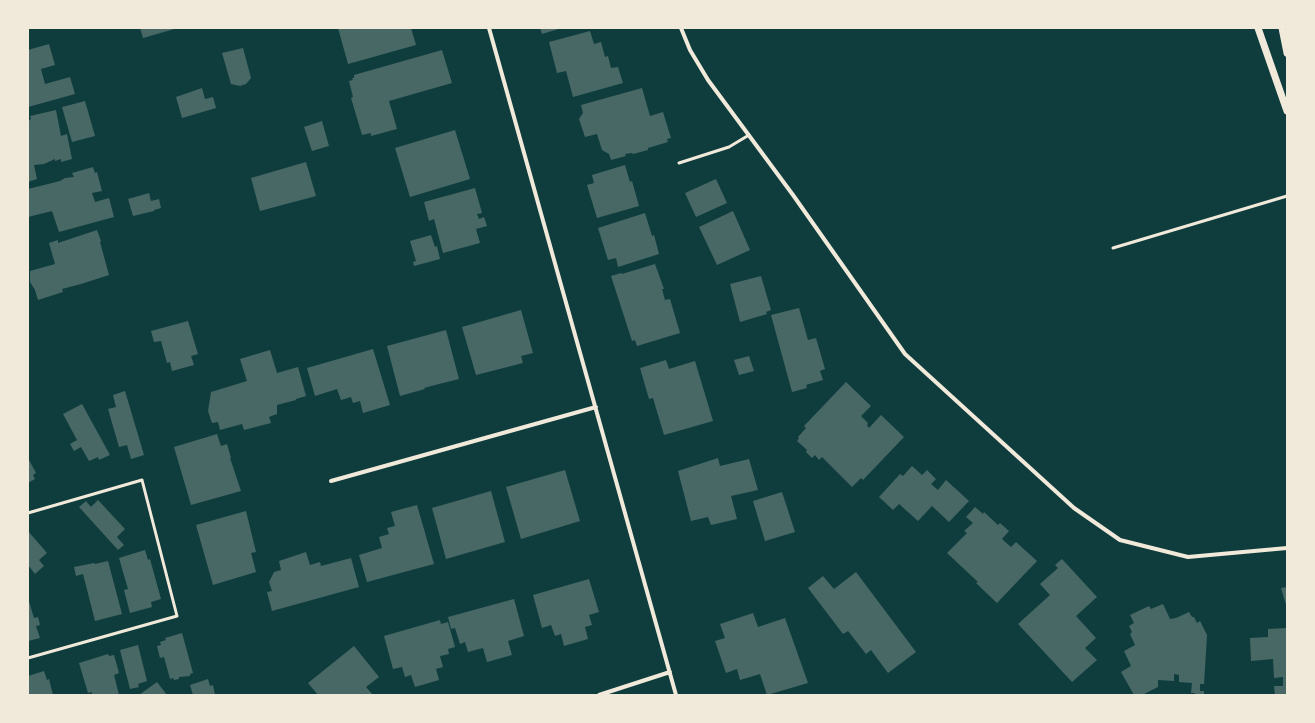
<!DOCTYPE html>
<html>
<head>
<meta charset="utf-8">
<style>
  body { margin:0 }
  #map { position:relative; width:1315px; height:723px; overflow:hidden; background:#0f3d3e; font-family:"Public Sans",sans-serif }
  canvas { display:block }
  .frame { position:absolute; inset:0; border:29px solid #f1e9da; pointer-events:none }
</style>
</head>
<body>
<div id="map">
<canvas width="1315" height="723"></canvas>
<div class="frame"></div>
</div>
<script>
const c = document.querySelector('canvas').getContext('2d');
c.lineJoin = 'round';
function fill(path, color) { c.fillStyle = color; c.fill(path, 'evenodd'); }
const shape = rows => new Path2D(rows.map(r => 'M' + r).join(''));
function strokePath(path, color, width, dash) { c.strokeStyle = color; c.lineWidth = width; c.lineCap = dash ? 'butt' : 'round'; c.setLineDash(dash || []); c.stroke(path); }
fill(shape([
  [140,28,178,28,143,38],
  [338,28,411,28,416,45,348,64],
  [540,28,562,28,542,34],
  [590,31,594,44,601,42,605,57,608,56,611,68,618,67,623,83,573,97,566,71,557,73,549,42],
  [49,44,55,65,41,69,45,84,70,77,75,94,28,107,28,50],
  [243,48,251,78,246,84,240,86,231,84,222,53],
  [442,50,452,83,389,101,397,129,371,136,371,133,362,135,351,98,353,97,349,81,353,80,352,78,354,78,354,75],
  [202,88,205,99,213,97,216,108,182,118,176,97],
  [642,88,650,116,663,112,671,138,667,139,668,142,648,148,648,150,633,154,632,153,625,154,626,156,611,160,609,154,602,150,597,134,585,137,579,119,583,113,581,105],
  [85,101,95,136,72,142,62,107],
  [56,110,61,136,67,134,72,159,61,162,61,159,55,161,55,159,44,164,34,165,37,179,28,182,28,121,31,119,30,116],
  [322,121,329,146,312,151,304,127],
  [455,130,470,179,410,197,395,148],
  [306,162,316,196,260,211,251,178],
  [625,165,630,182,632,181,639,206,597,218,587,185,594,183,592,175],
  [93,167,95,173,97,172,102,191,92,193,95,202,109,198,114,217,59,232,52,211,28,217,28,189,60,181,65,178,74,177,72,173],
  [716,179,727,203,696,217,685,193],
  [475,188,482,213,477,214,479,219,484,217,487,226,476,229,480,243,443,253,434,219,429,221,424,202],
  [149,193,151,201,159,199,161,208,154,210,154,211,133,216,128,199],
  [733,211,750,250,717,265,699,227],
  [645,213,652,236,654,235,659,254,618,267,616,258,608,260,598,228],
  [97,230,101,241,100,242,109,275,81,284,62,289,63,292,38,300,35,290,30,282,30,271,55,264,49,243,58,240,58,243],
  [431,235,435,247,437,246,440,259,414,266,413,262,416,261,410,241],
  [655,264,664,289,662,289,665,300,670,299,680,333,637,346,635,340,632,341,611,276,621,273,622,274],
  [761,276,771,310,766,312,767,314,740,322,730,284],
  [799,308,808,340,816,338,825,369,820,371,823,380,806,385,807,388,792,392,771,315],
  [521,310,533,353,521,356,523,363,476,375,462,327],
  [188,321,198,354,191,356,194,365,172,371,170,362,167,363,161,341,154,342,151,331],
  [446,330,459,379,435,385,424,388,425,389,400,396,387,346],
  [373,349,390,405,363,413,360,401,353,403,351,397,341,400,337,389,315,396,307,368],
  [270,350,277,373,298,367,306,396,296,399,296,400,277,405,277,414,269,417,271,423,244,430,242,424,220,430,218,422,212,423,208,411,211,392,247,381,240,359],
  [749,356,754,371,739,375,734,360],
  [666,360,669,369,695,361,713,421,664,435,653,398,649,399,640,368],
  [846,382,871,406,861,416,868,423,867,425,869,428,881,415,904,437,863,480,861,478,852,487,822,457,819,460,815,455,812,458,806,452,807,450,797,441,799,438,798,437,806,428,804,426],
  [125,391,144,455,131,459,127,445,119,447,108,409,116,407,113,395],
  [82,404,110,455,99,460,98,457,89,461,81,447,74,451,70,444,77,440,63,414],
  [217,434,221,446,227,444,231,458,230,458,241,491,191,505,174,447],
  [28,458,36,473,33,475,35,479,28,483],
  [718,458,720,466,749,459,758,490,731,496,737,519,711,525,708,517,691,521,678,471],
  [912,466,922,475,927,470,936,479,931,484,938,490,946,480,969,501,949,522,932,506,918,521,899,504,893,510,879,497,900,474,903,476],
  [565,470,580,521,521,539,506,487],
  [491,491,505,542,446,559,432,508],
  [782,492,795,532,765,541,753,501],
  [98,500,125,529,117,537,124,545,118,550,79,507,86,501,91,507],
  [417,505,434,564,367,582,359,555,382,548,379,537,389,534,387,528,395,526,391,512],
  [975,507,983,514,984,512,998,525,1000,523,1009,531,1002,539,1011,547,1016,542,1037,561,997,603,976,583,978,582,947,553,967,533,964,531,973,523,966,517],
  [246,511,256,552,251,553,256,572,213,585,196,525],
  [28,531,47,553,39,560,44,566,35,574,28,565],
  [145,550,148,560,150,559,161,599,151,602,152,607,130,613,124,590,128,589,119,558],
  [306,552,310,565,320,562,321,566,351,558,359,587,272,611,267,592,272,591,269,582,274,572,281,570,279,561],
  [1062,559,1097,597,1076,616,1096,638,1085,648,1097,660,1072,682,1018,624,1050,595,1040,584,1058,568,1055,565],
  [108,561,122,614,95,621,83,574,76,576,74,567,94,563,95,564],
  [856,572,916,652,888,673,871,650,866,654,848,631,843,634,808,588,823,576,834,589],
  [589,579,599,612,589,615,592,625,585,627,588,639,564,646,561,634,555,636,551,625,542,628,533,595],
  [1287,587,1287,608,1281,588],
  [28,598,34,618,38,617,40,625,36,626,40,638,28,641],
  [514,599,524,636,508,641,512,655,487,662,483,648,468,652,465,642,460,644,455,628,451,629,448,617],
  [1163,604,1170,619,1176,618,1189,612,1192,617,1194,617,1197,623,1200,621,1207,635,1204,684,1200,684,1200,691,1204,691,1204,695,1195,695,1195,693,1191,693,1192,683,1179,682,1179,675,1174,674,1174,681,1158,680,1158,687,1142,695,1134,695,1121,672,1131,666,1124,651,1135,645,1130,634,1132,632,1129,626,1134,623,1130,615,1149,606,1151,609],
  [753,613,758,627,785,618,808,683,767,695,760,674,740,680,737,669,726,673,715,641,725,638,720,624],
  [440,620,441,624,448,622,455,647,448,649,449,654,440,656,443,667,436,669,439,680,415,687,411,675,405,677,402,667,393,669,384,636],
  [1287,628,1287,695,1275,695,1274,686,1283,686,1283,677,1274,678,1273,659,1251,661,1250,638,1268,637,1268,629],
  [182,633,193,673,190,674,190,676,179,677,179,679,174,680,173,678,170,679,164,657,160,658,157,646,161,645,160,642,166,640,165,638],
  [138,645,147,681,138,684,139,687,130,689,120,650],
  [354,646,379,677,366,687,373,695,318,695,308,683],
  [108,654,109,656,114,655,119,673,114,675,119,695,92,695,92,692,88,693,79,663],
  [44,671,47,680,49,679,53,695,28,695,28,676],
  [208,679,210,686,213,685,215,695,193,695,190,685],
  [157,682,167,695,139,695]
]), '#486865');
strokePath(shape([
  [679,163,729,147,749,135],
  [1113,248,1287,196],
  [28,513,142,480,177,616,28,658]
]), '#f1e9da', 3);
strokePath(shape([
  [489,28,676,695],
  [681,28,690,50,708,80,793,195,905,354,1074,508,1120,540,1188,557,1287,548],
  [331,481,596,407],
  [599,695,670,672]
]), '#f1e9da', 4);
strokePath(shape([
  [1258,28,1287,111],
  [1282,28,1287,53]
]), '#f1e9da', 7);
</script>
</body>
</html>
